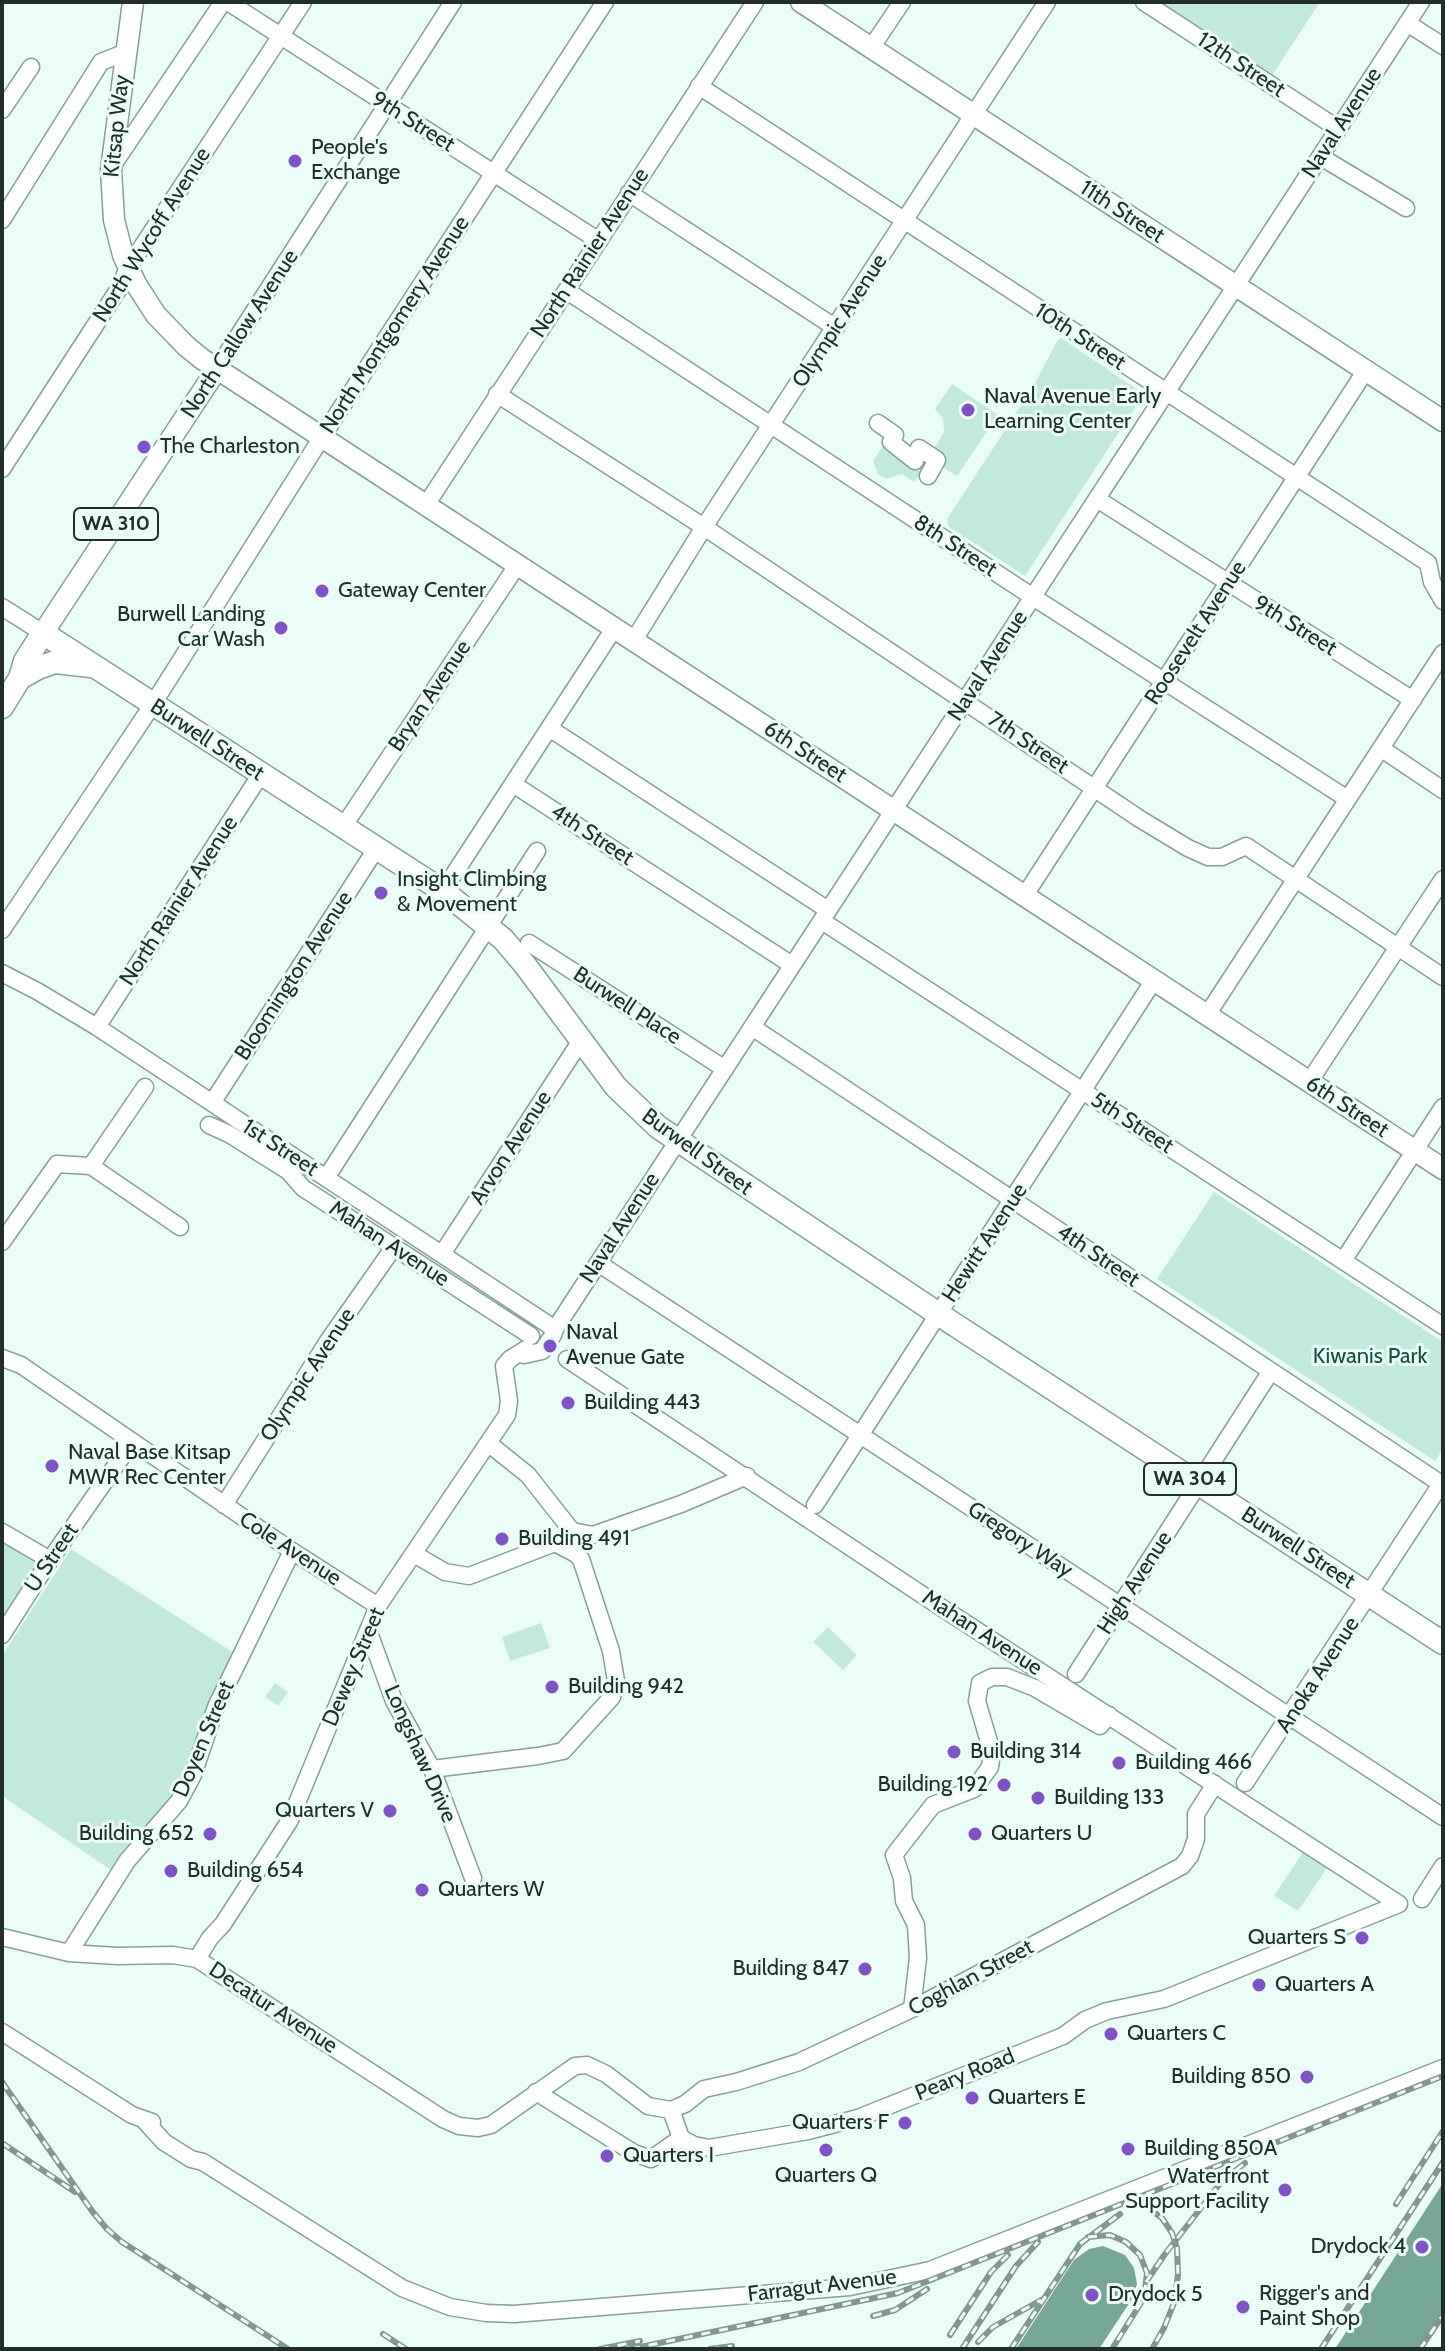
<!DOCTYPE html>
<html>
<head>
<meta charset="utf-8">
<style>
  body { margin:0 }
  #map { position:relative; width:1445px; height:2351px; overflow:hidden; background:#eafef7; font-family:Cabin,sans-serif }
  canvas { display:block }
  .frame { position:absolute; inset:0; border:4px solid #212e2a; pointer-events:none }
</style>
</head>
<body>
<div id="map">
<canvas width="1445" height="2351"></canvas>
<div class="frame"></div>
</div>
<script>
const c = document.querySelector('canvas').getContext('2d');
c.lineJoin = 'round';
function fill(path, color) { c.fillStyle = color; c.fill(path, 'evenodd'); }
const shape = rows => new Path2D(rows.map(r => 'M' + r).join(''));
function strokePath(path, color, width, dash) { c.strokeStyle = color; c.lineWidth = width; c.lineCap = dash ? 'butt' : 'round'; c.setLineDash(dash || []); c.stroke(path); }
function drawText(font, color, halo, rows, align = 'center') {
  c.font = font + ' Cabin,sans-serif'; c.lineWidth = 6; c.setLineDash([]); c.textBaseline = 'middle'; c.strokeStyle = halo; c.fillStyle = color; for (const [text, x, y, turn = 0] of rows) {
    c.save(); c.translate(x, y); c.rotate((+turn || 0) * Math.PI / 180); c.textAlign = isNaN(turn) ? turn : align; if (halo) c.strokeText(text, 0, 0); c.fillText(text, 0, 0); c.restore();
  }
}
fill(shape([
  [1154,2,1320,2,1271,77],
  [1061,338,1144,394,1025,576,949,527,947,519,1033,387,1057,341],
  [952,384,998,415,957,476,936,463,931,454,944,432,943,419,935,409],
  [886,441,926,469,914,482,902,474,886,479,878,474,873,461],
  [1214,1192,1443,1342,1443,1449,1435,1461,1157,1279],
  [2,1538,36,1560,36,1565,2,1621],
  [71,1549,234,1653,184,1778,170,1803,127,1849,111,1870,2,1796,2,1656],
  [541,1623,550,1648,510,1661,502,1637],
  [828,1627,857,1655,843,1670,813,1642],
  [275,1683,288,1692,278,1706,265,1697],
  [1305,1849,1329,1865,1298,1911,1274,1896]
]), '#c1eadc');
fill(shape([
  [1443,2183,1443,2311,1418,2349,1335,2349],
  [1103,2246,1125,2255,1134,2268,1137,2284,1132,2299,1099,2349,1016,2349,1074,2260,1089,2249]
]), '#76a696');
const minor = shape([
  [228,2,599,241],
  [1144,2,1337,128],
  [1407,23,1443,46],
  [871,48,902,2],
  [699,86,1428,563,1432,582,1443,601],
  [2,110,31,67],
  [1321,157,1406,208],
  [111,168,223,2],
  [629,193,836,328],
  [2,220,101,62,124,53],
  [567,291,1033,597,1346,798],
  [217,369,453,2],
  [497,394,704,527,1140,819,1188,848,1208,857,1222,857,1246,846,1443,977],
  [878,423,895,435,891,442,915,461],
  [918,451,919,448,937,460,928,476],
  [2,469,118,290,128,268,303,2],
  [1097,499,1413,700],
  [426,505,755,2],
  [2,607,43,633],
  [634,640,704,527,1047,2],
  [549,728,828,910],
  [1382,749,1443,790],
  [513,784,792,965],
  [343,827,518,564],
  [443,891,615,627],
  [1025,895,1366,370],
  [822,921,1443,1326],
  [2,930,153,704,315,448,605,2],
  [529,943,725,1069],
  [2,973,37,991,97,1027,555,1329],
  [1207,1015,1443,653],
  [97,1027,261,774],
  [752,1027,1443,1485],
  [1309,1082,1443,879],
  [212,1103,376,849],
  [209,1125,229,1134,288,1171,303,1188,531,1336],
  [91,1166,180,1227],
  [326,1178,537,851],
  [2,1242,57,1164,91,1166,145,1087],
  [442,1254,580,1042],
  [1343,1261,1443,1107],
  [598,1263,1443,1817],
  [519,1354,524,1355,542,1351,553,1335,555,1329,1421,2],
  [2,1358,21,1365,34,1374,292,1551,378,1606],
  [488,1443,528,1475,572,1531,593,1535,681,1504,747,1476],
  [224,1505,328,1341,394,1247],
  [815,1505,1154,980],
  [2,1532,50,1560],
  [414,1554,445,1572,469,1576,555,1543,576,1554,581,1559,611,1651,616,1681,612,1697,563,1751,538,1756,432,1769],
  [368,1630,394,1701,432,1769,473,1878],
  [2,1635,50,1560,132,1442],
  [1076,1674,1271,1371],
  [1245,1783,1441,1484],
  [1422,1899,1443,1866],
  [2,1937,69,1953,117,1956,173,1955,197,1959,443,2119,459,2126,478,2128,491,2125,575,2066,587,2065,606,2074,648,2106,671,2110,681,2138],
  [69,1953,127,1861,179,1801,193,1775,216,1707,292,1551],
  [197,1959,210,1938,223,1924,290,1820,378,1606,507,1415,509,1401,504,1366,510,1359,526,1349],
  [912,2009,918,1958,916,1925,904,1901,902,1878,894,1855,933,1805,974,1789,990,1767,992,1752,977,1701,980,1683,992,1677,1007,1677,1035,1688,1100,1726,1109,1715],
  [2,2032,132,2115,152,2122],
  [536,2092,634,2153,651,2159,681,2138,694,2145,709,2148,808,2131,858,2118,1063,2036,1085,2020,1107,2011,1164,1999,1399,1904,936,1604,567,1359],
  [671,2110,685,2104,704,2089,736,2082,799,2062,912,2009,1182,1866,1190,1856,1196,1839,1196,1814,1215,1784],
  [144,2120,164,2142,191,2159,203,2162,402,2288,450,2307,486,2313,514,2314,850,2287,930,2270,1443,2068]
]);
const major = shape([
  [133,2,111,170,114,220,123,255,136,284,156,315,186,346,202,359,1443,1169],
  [801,2,1443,421],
  [43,633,217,369]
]);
const highway = shape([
  [20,678,38,668,55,662,91,666],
  [2,707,20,678,25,661,43,633,443,891,503,939,525,965,616,1087,658,1127,949,1321,1443,1643]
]);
strokePath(minor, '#82a197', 19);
strokePath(major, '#82a197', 23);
strokePath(highway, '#82a197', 25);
strokePath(minor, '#fff', 16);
strokePath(major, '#fff', 20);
strokePath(highway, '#fff', 22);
const rail = shape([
  [2,2082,92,2211,107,2229,122,2242,288,2349],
  [2,2143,75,2192],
  [1127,2202,1145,2206,1162,2218,1172,2233,1177,2248,1178,2275,1174,2303,1164,2328,1152,2349],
  [1396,2204,1443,2131],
  [1088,2237,1110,2235,1126,2242,1140,2255,1147,2273,1144,2298,1112,2349],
  [1146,2282,1165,2254,1222,2181,1245,2163],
  [873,2316,895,2310,927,2289],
  [383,2334,406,2349],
  [950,2335,991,2272,1008,2255],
  [978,2342,993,2327,1041,2300],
  [600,2349,640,2341],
  [631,2349,898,2293,1443,2076],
  [710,2349,732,2346],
  [962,2349,1016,2266,1038,2242],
  [1011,2349,1080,2244,1120,2214],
  [1321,2349,1443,2162],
  [1420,2349,1443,2315]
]);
strokePath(rail, '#859590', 6);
strokePath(rail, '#eafef7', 3, [9]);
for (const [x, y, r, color] of [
  [295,161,8,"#8151c9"],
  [968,410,8,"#8151c9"],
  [144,447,8,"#8151c9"],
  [322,591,8,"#8151c9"],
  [281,628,8,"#8151c9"],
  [381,893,8,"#8151c9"],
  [550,1346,8,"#8151c9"],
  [568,1403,8,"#8151c9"],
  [52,1466,8,"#8151c9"],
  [502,1539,8,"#8151c9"],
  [552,1687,8,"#8151c9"],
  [954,1752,8,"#8151c9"],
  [1119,1763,8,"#8151c9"],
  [1004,1785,8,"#8151c9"],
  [1038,1798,8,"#8151c9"],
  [390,1811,8,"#8151c9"],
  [210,1834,8,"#8151c9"],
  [975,1834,8,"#8151c9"],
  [171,1871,8,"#8151c9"],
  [422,1890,8,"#8151c9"],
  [1362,1938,8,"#8151c9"],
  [865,1969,8,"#8151c9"],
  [1259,1985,8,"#8151c9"],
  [1111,2034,8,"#8151c9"],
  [1307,2077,8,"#8151c9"],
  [972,2098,8,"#8151c9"],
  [905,2123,8,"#8151c9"],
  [1128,2149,8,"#8151c9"],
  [826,2150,8,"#8151c9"],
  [607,2156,8,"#8151c9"],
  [1285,2190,8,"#8151c9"],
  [1422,2247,8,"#8151c9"],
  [1092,2295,8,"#8151c9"],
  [1243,2307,8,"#8151c9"]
]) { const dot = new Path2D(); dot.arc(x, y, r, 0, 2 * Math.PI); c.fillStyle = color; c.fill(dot); strokePath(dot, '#eafef7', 3); }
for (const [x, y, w] of [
  [116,524,84],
  [1190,1479,92]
]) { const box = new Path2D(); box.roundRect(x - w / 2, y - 16, w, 32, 6); c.fillStyle = '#eafef7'; c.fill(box); strokePath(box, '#212e2a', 2); }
drawText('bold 20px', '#212e2a', null, [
  ["WA 310",116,524],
  ["WA 304",1190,1479]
]);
drawText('22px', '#212e2a', '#eafef7', [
  ["12th Street",1241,65,33],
  ["9th Street",413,122,32],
  ["Naval Avenue",1342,123,-57],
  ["Kitsap Way",117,126,-84],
  ["11th Street",1122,212,33],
  ["North Wycoff Avenue",152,235,-58],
  ["North Rainier Avenue",590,253,-57],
  ["Olympic Avenue",840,321,-57],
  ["North Montgomery Avenue",395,325,-57],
  ["North Callow Avenue",240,334,-57],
  ["10th Street",1080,337,33],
  ["8th Street",955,546,33],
  ["9th Street",1295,626,32],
  ["Roosevelt Avenue",1196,633,-57],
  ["Naval Avenue",988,666,-57],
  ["Bryan Avenue",430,696,-56],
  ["Burwell Street",207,740,33],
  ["7th Street",1028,743,34],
  ["6th Street",805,752,33],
  ["4th Street",592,835,33],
  ["North Rainier Avenue",179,901,-57],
  ["Bloomington Avenue",294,976,-57],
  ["Burwell Place",627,1006,33],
  ["6th Street",1347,1107,33],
  ["5th Street",1132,1123,33],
  ["1st Street",280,1148,33],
  ["Arvon Avenue",511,1148,-57],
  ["Burwell Street",697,1152,36],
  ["Naval Avenue",620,1228,-57],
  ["Hewitt Avenue",985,1243,-57],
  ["Mahan Avenue",389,1244,33],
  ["4th Street",1098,1256,34],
  ["Olympic Avenue",308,1375,-57],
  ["Gregory Way",1020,1540,33],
  ["Burwell Street",1298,1548,33],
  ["Cole Avenue",290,1549,33],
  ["U Street",52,1558,-56],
  ["High Avenue",1135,1583,-57],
  ["Mahan Avenue",982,1633,33],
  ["Dewey Street",354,1667,-67],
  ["Anoka Avenue",1318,1675,-57],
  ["Doyen Street",204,1739,-67],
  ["Longshaw Drive",420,1754,66],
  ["Coghlan Street",971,1978,-28],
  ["Decatur Avenue",273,2008,33],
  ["Peary Road",965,2075,-22],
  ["Farragut Avenue",822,2286,-7]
]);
drawText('22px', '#212e2a', '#eafef7', [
  ["People's",311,148],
  ["Exchange",311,173],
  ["Naval Avenue Early",984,397],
  ["Learning Center",984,422],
  ["The Charleston",160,447],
  ["Gateway Center",338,591],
  ["Burwell Landing",265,615,"right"],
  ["Car Wash",265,640,"right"],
  ["Insight Climbing",397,880],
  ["& Movement",397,905],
  ["Naval",566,1333],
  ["Avenue Gate",566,1358],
  ["Building 443",584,1403],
  ["Naval Base Kitsap",68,1453],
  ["MWR Rec Center",68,1478],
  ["Building 491",518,1539],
  ["Building 942",568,1687],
  ["Building 314",970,1752],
  ["Building 466",1135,1763],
  ["Building 192",988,1785,"right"],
  ["Building 133",1054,1798],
  ["Quarters V",374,1811,"right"],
  ["Building 652",194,1834,"right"],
  ["Quarters U",991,1834],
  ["Building 654",187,1871],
  ["Quarters W",438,1890],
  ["Quarters S",1346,1938,"right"],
  ["Building 847",849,1969,"right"],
  ["Quarters A",1275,1985],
  ["Quarters C",1127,2034],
  ["Building 850",1291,2077,"right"],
  ["Quarters E",988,2098],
  ["Quarters F",889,2123,"right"],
  ["Building 850A",1144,2149],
  ["Quarters I",623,2156],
  ["Quarters Q",826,2176,"center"],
  ["Waterfront",1269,2177,"right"],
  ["Support Facility",1269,2202,"right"],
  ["Drydock 4",1406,2247,"right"],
  ["Rigger's and",1259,2294],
  ["Paint Shop",1259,2319],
  ["Drydock 5",1108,2295]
], 'left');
drawText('22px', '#105243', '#eafef7', [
  ["Kiwanis Park",1370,1357]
]);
</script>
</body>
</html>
